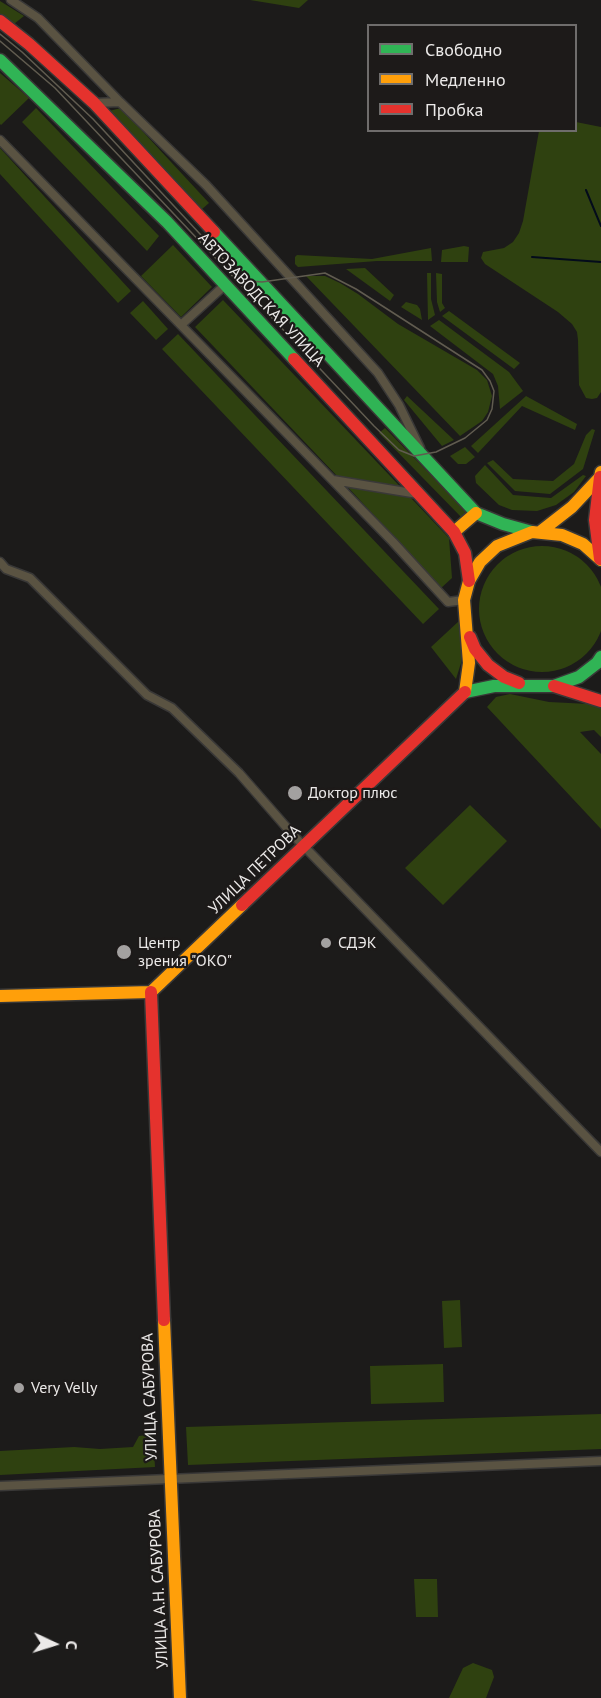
<!DOCTYPE html>
<html>
<head>
<meta charset="utf-8">
<style>
  body { margin:0 }
  #map { position:relative; width:601px; height:1698px; overflow:hidden; background:#1c1b1a; font-family:"PT Sans",sans-serif }
  canvas { display:block }
  .legend { position:absolute; left:367px; top:24px; width:210px; height:108px; box-sizing:border-box; background:#1d1a19; border:2px solid #6f6d6c; margin:0; padding:8px 10px; list-style:none; font-size:18px; color:#ebe9e8 }
  .legend li { display:flex; align-items:center; gap:12px; height:30px }
  .legend b { width:30px; border:2px solid #6f6d6c }
  .north { position:absolute; left:24px; top:1614px; width:60px; height:60px; -webkit-text-stroke:4px #1d1a19; paint-order:stroke; rotate:94deg; font-size:16px; font-weight:700; line-height:24px; text-align:center; color:#ebe9e8 }
  .north::after { content:''; display:block; margin:auto; width:21px; height:27px; background:#ebe9e8; clip-path:polygon(50% 0,100% 100%,50% 72%,0 100%) }
</style>
</head>
<body>
<div id="map">
<canvas width="601" height="1698"></canvas>
<ul class="legend">
<li><b style="height:8px;background:#30b455"></b>Свободно</li>
<li><b style="height:8px;background:#ff9f0a"></b>Медленно</li>
<li><b style="height:8px;background:#e5322d"></b>Пробка</li>
</ul>
<div class="north">С</div>
</div>
<script>
const c = document.querySelector('canvas').getContext('2d');
c.lineJoin = 'round';
function fill(path, color) { c.fillStyle = color; c.fill(path, 'evenodd'); }
const shape = rows => new Path2D(rows.map(r => 'M' + r).join(''));
function strokePath(path, color, width, dash) { c.strokeStyle = color; c.lineWidth = width; c.lineCap = dash ? 'butt' : 'round'; c.setLineDash(dash || []); c.stroke(path); }
function drawText(font, color, halo, rows, align = 'center') {
  c.font = font + ' "PT Sans",sans-serif'; c.lineWidth = 4.5; c.setLineDash([]); c.textBaseline = 'middle'; c.strokeStyle = halo; c.fillStyle = color; for (const [text, x, y, turn = 0] of rows) {
    c.save(); c.translate(x, y); c.rotate((+turn || 0) * Math.PI / 180); c.textAlign = isNaN(turn) ? turn : align; if (halo) c.strokeText(text, 0, 0); c.fillText(text, 0, 0); c.restore();
  }
}
fill(shape([
  [250,0,308,0,299,8],
  [0,1,24,16,14,24,0,14],
  [0,73,29,98,1,125,0,124],
  [36,108,159,236,147,251,22,122],
  [121,108,209,203,201,210,109,111],
  [576,122,601,127,601,392,597,398,592,399,586,398,579,385,578,340,577,332,572,324,558,312,485,264,481,258,483,252,504,248,513,242,519,233,523,221,539,131,576,130],
  [0,148,131,291,118,303,0,174],
  [173,245,212,287,181,317,141,276],
  [464,246,469,247,468,262,441,262,442,250],
  [431,248,432,261,377,261,298,267,295,264,295,257,297,255,372,259],
  [365,268,394,295,390,301,346,269],
  [427,273,431,273,431,299,435,315,428,320],
  [436,273,442,274,442,303,445,308,440,312,437,302],
  [306,276,325,276,340,283,358,294,398,324,477,370,487,380,492,396,488,412,482,421,460,436],
  [223,300,449,538,452,578,440,589,358,498,195,327],
  [143,301,168,329,156,340,130,313],
  [406,302,417,305,420,309,422,320,401,307],
  [449,311,520,363,514,369,442,316],
  [439,320,509,372,523,391,500,409,498,386,493,374,430,326],
  [178,334,439,609,423,624,162,349],
  [407,396,454,440,442,446,404,400],
  [526,396,577,424,575,430,522,406,478,453,471,446],
  [385,428,467,512,467,517,463,519,379,433],
  [592,429,595,430,583,469,550,494,515,491,487,463,493,460,513,479,553,481,574,464,586,435],
  [465,447,475,457,466,464,458,464,450,456],
  [485,465,513,495,551,498,583,475,586,476,574,492,556,505,537,511,512,510,499,505,476,483,475,476],
  '479 609a63 63 0 1 1 126 0a63 63 0 1 1-126 0Z',
  [459,621,462,632,461,663,456,679,431,647],
  [510,694,549,702,589,704,601,708,601,737,594,730,580,732,601,754,601,829,487,707,496,697],
  [470,805,507,841,443,905,405,868],
  [460,1300,462,1347,444,1348,442,1301],
  [443,1364,444,1402,371,1404,370,1366],
  [601,1414,601,1449,188,1465,186,1427],
  [153,1434,155,1467,0,1475,0,1451,74,1447,100,1449,133,1447,139,1436],
  [414,1579,437,1579,438,1617,416,1617],
  [473,1663,492,1670,494,1677,486,1698,449,1698,463,1668]
]), '#2f4110');
strokePath(shape([
  [586,190,601,226],
  [532,257,601,262]
]), '#030b1b', 2);
const street = shape([
  [11,0,38,18,120,102],
  [94,103,120,102,206,185,378,373,399,405,420,448],
  [0,140,393,542,448,602,464,600],
  [181,325,225,285],
  [333,480,418,494],
  [0,562,6,569,30,578,147,695,172,708,239,773,294,836,601,1152],
  [0,1486,601,1461]
]);
const fast = shape([
  [0,60,167,222,294,359],
  [214,232,476,513,503,524,532,532],
  [465,692,494,686,554,686,579,677,597,663,601,657]
]);
const slow = shape([
  [454,532,476,513],
  [540,532,572,507,600,477,601,472],
  [465,692,469,663,464,600,469,581,480,562,497,546,532,532,562,535,583,544,601,560],
  [0,996,151,992,242,905],
  [164,1320,180,1698]
]);
const jam = shape([
  [0,21,29,44,94,103,214,232],
  [294,359,454,532,465,553,469,581],
  [600,477,595,520,600,559],
  [470,637,475,649,488,665,504,677,519,683],
  [554,686,601,701],
  [242,905,465,692],
  [151,992,164,1320]
]);
strokePath(street, '#393837', 11);
strokePath(fast, '#393837', 15);
strokePath(slow, '#393837', 15);
strokePath(jam, '#393837', 15);
strokePath(street, '#5a5342', 8);
strokePath(fast, '#30b455', 12);
strokePath(slow, '#ff9f0a', 12);
strokePath(jam, '#e5322d', 12);
strokePath(shape([
  [0,34,22,52,93,119,240,277,251,281,262,282,325,273,356,289,482,370,490,381,494,391,492,409,487,420,465,438,436,452,414,456,399,450,374,426,55,88,0,41]
]), '#615c50', 1.5);
for (const [x, y, r, color] of [
  [295,793,8,"#a3a1a0"],
  [326,943,6,"#a3a1a0"],
  [124,952,8,"#a3a1a0"],
  [19,1388,6,"#a3a1a0"]
]) { const dot = new Path2D(); dot.arc(x, y, r, 0, 2 * Math.PI); c.fillStyle = color; c.fill(dot); strokePath(dot, '#1d1a19', 2); }
drawText('16px', '#ebe9e8', '#1d1a19', [
  ["АВТОЗАВОДСКАЯ УЛИЦА",261,300,47],
  ["УЛИЦА ПЕТРОВА",255,870,-44],
  ["УЛИЦА САБУРОВА",150,1397,-92],
  ["УЛИЦА А.Н. САБУРОВА",159,1589,-93]
]);
drawText('16px', '#ebe9e8', '#1d1a19', [
  ["Доктор плюс",308,793],
  ["Центр",138,943],
  ["зрения \"ОКО\"",138,961],
  ["СДЭК",338,943],
  ["Very Velly",31,1388]
], 'left');
</script>
</body>
</html>
